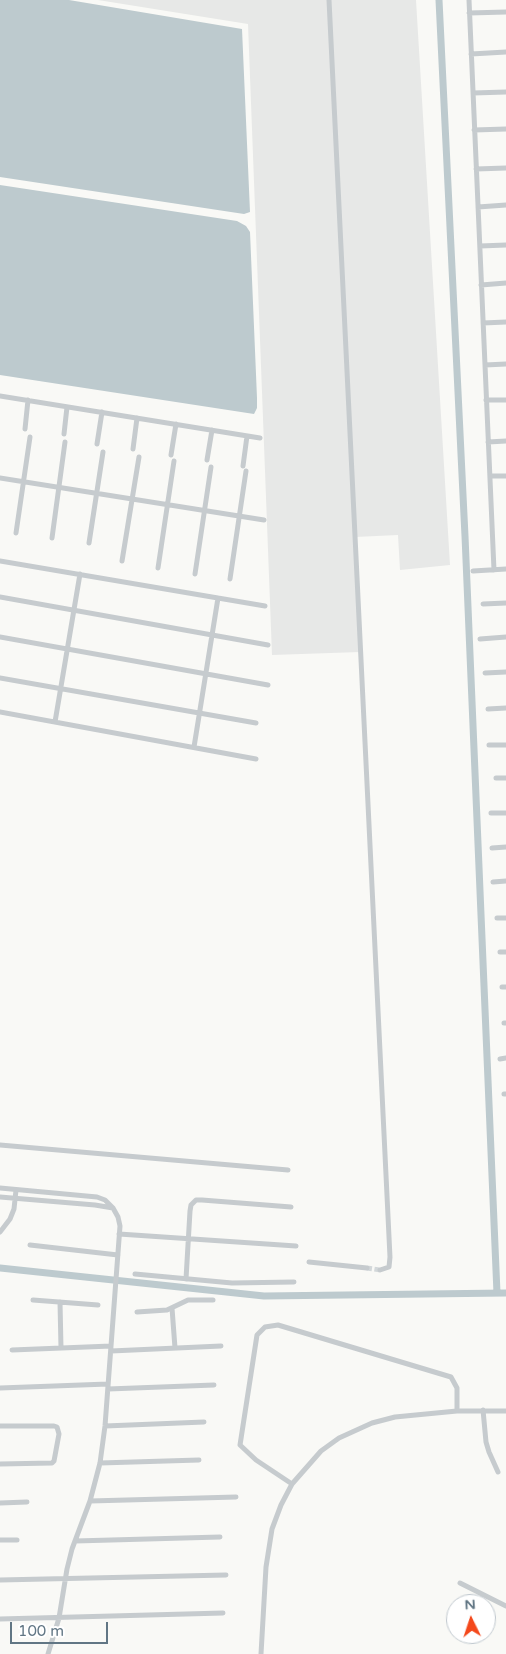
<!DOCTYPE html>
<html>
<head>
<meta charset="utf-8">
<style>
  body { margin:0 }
  #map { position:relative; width:506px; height:1654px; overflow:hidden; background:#f9f9f6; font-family:"Varela Round",sans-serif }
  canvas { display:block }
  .north { position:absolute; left:446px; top:1594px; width:50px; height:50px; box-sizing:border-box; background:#fff; border:1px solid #c0c8ce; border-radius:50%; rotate:356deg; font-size:14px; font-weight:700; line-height:20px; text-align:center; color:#617684 }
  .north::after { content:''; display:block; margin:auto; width:18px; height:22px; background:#f4481b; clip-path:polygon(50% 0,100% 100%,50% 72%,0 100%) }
  .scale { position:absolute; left:10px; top:1622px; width:98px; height:22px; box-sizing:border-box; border:2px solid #617684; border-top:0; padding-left:6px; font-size:15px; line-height:18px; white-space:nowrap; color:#617684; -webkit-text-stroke:4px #fff; paint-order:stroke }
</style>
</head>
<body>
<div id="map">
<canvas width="506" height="1654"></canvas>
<div class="north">N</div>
<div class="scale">100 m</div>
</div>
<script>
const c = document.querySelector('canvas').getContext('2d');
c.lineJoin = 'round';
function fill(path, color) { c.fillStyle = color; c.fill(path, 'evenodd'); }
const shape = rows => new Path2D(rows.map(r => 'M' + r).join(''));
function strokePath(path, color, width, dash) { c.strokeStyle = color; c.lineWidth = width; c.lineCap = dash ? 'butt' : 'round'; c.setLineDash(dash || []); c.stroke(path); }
fill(shape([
  [98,0,416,0,450,565,400,570,398,535,355,537,360,652,272,655,248,24]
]), '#e7e8e7');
fill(shape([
  [0,0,69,0,242,29,250,212,244,214,0,177],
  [0,185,237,221,246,226,250,232,257,398,257,408,254,414,0,375]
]), '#bdcace');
strokePath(shape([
  [439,0,465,536,497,1293],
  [0,1268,264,1296,506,1293]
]), '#bdcace', 7);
strokePath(shape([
  [367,1268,380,1270]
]), '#d3d8da', 5, [5, 2.5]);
strokePath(shape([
  [329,0,390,1257,389,1267,380,1270],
  [469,0,494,570],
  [469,13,506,12],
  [471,54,506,52],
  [473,93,506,92],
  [474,130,506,129],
  [476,169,506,168],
  [478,207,506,205],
  [480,246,506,245],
  [481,285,506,283],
  [483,323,506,322],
  [485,365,506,364],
  [0,396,260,438],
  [486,400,506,400],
  [25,429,28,400],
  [64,434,67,407],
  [488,442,506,441],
  [97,444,102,412],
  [133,449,137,418],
  [171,455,176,424],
  [207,460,212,430],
  [243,466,247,436],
  [490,476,506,476],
  [0,478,264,520],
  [16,533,30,437],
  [52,538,65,442],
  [89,543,103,452],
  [0,561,265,606],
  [122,561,139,457],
  [158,568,174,461],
  [473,571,506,569],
  [195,574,211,467],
  [230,579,246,471],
  [0,597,268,645],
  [483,604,506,603],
  [0,637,268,685],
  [480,639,506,637],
  [485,673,506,672],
  [0,678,256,723],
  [488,709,506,708],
  [0,712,256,759],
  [55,722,80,574],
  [489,745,506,745],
  [194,747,218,598],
  [496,778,506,778],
  [491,813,506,813],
  [492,848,506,847],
  [493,882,506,881],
  [497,918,506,918],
  [500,952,506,952],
  [502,987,506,987],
  [504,1023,506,1023],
  [500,1059,506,1058],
  [504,1094,506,1094],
  [0,1145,288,1170],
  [0,1188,97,1197,105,1200,113,1208,118,1217,120,1226,105,1426,100,1463,90,1501,72,1549,67,1569,59,1618,48,1654],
  [0,1197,95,1205,113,1208],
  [0,1232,10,1219,14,1209,16,1190],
  [119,1234,296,1246],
  [30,1245,118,1255],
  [309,1262,367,1268],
  [135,1274,232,1283,294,1282],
  [186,1279,190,1211,191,1205,196,1200,202,1200,291,1207],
  [33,1300,98,1305],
  [60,1302,61,1348],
  [172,1308,175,1348],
  [137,1312,167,1310,188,1300,213,1300],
  [12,1350,111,1346],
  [111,1351,221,1346],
  [0,1388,108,1384],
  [108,1389,214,1385],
  [483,1410,486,1442,489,1452,498,1472],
  [0,1426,54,1426,57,1427,59,1434,54,1461,52,1463,0,1464],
  [105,1426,204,1422],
  [100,1463,199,1460],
  [292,1484,256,1460,240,1445,257,1335,265,1327,278,1325,451,1377,457,1388,457,1411],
  [90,1501,236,1497],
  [0,1503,27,1502],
  [0,1540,17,1540],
  [75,1541,220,1537],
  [0,1580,226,1575],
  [460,1583,506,1606],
  [0,1619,223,1613],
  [261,1654,266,1567,272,1529,281,1505,292,1484,321,1451,339,1438,372,1423,395,1417,457,1411,506,1411]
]), '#c6cbce', 5);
</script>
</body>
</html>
